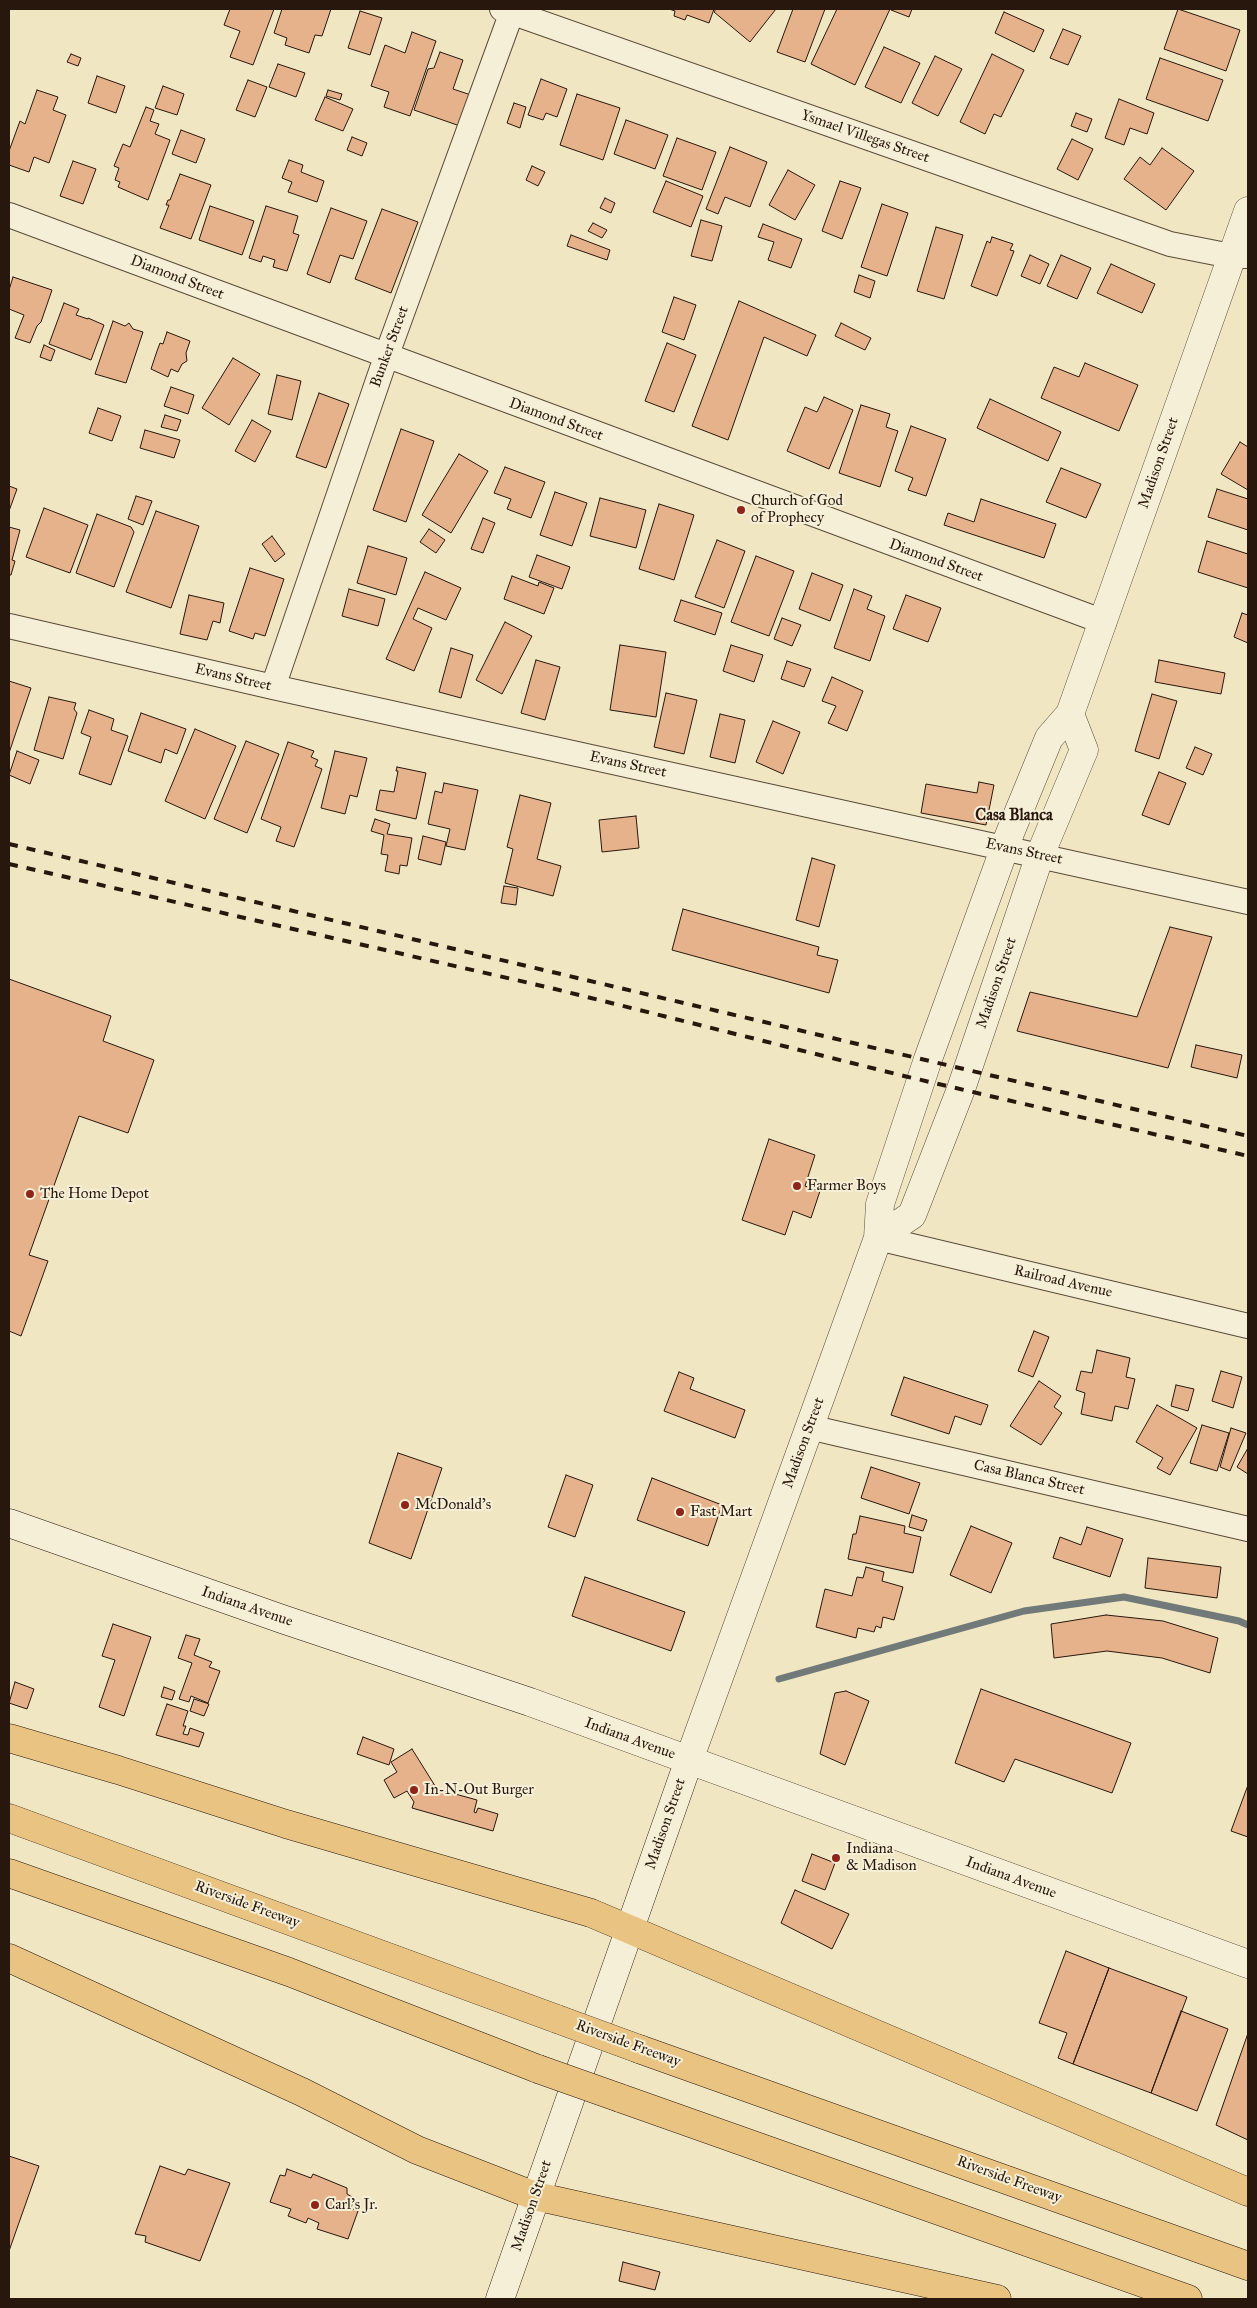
<!DOCTYPE html>
<html>
<head>
<meta charset="utf-8">
<style>
	body { margin:0 }
	#map { position:relative; width:1257px; height:2308px; overflow:hidden; background:#f0e6c2; font-family:"IM FELL Great Primer",serif }
	canvas { display:block }
	.frame { position:absolute; inset:0; border:10px solid #28170c; pointer-events:none }
</style>
</head>
<body>
<div id="map">
<canvas width="1257" height="2308"></canvas>
<div class="frame"></div>
</div>
<script>
const context = document.querySelector('canvas').getContext('2d');
context.lineJoin = 'round';
const poly = rows => new Path2D(rows.map(r => 'M' + r).join(''));
function strokePath(path, color, width, dash) { context.strokeStyle = color; context.lineWidth = width; context.lineCap = dash ? 'butt' : 'round'; context.setLineDash(dash || []); context.stroke(path); }
function fillPath(path, color) { context.fillStyle = color; context.fill(path, 'evenodd'); }
function label(font, color, halo, rows, align = 'center') {
  context.font = font + ' "IM FELL Great Primer",serif'; context.lineWidth = 4; context.setLineDash([]); context.textBaseline = 'middle'; context.strokeStyle = halo; context.fillStyle = color; for (const [text, x, y, turn = 0] of rows) {
    context.save(); context.translate(x, y); context.rotate((+turn || 0) * Math.PI / 180); context.textAlign = isNaN(turn) ? turn : align; if (halo) context.strokeText(text, 0, 0); context.fillText(text, 0, 0); context.restore();
  }
}
strokePath(poly([
	[779,1679,1024,1611,1124,1597,1239,1621,1248,1625]
]), '#717a78', 7);
const building = poly([
	[230,9,274,9,253,65,230,57,240,31,224,25,230,9],
	[282,9,331,9,322,36,315,35,309,53,285,45,287,38,274,33,282,9],
	[669,9,714,9,709,23,687,15,685,20,674,16,675,11,669,9],
	[716,9,776,9,750,42,714,12,716,9],
	[793,9,825,9,805,62,777,52,793,9],
	[837,9,890,9,855,85,811,64,837,9],
	[892,9,912,9,909,17,891,10,892,9],
	[1178,9,1240,30,1226,71,1164,49,1178,9],
	[360,11,382,18,370,55,348,48,360,11],
	[1004,12,1044,30,1034,52,995,33,1004,12],
	[1063,29,1081,36,1068,65,1050,58,1063,29],
	[412,32,436,41,410,116,384,107,389,92,371,86,385,45,405,53,412,32],
	[884,47,920,63,901,103,865,87,884,47],
	[440,52,463,60,453,89,471,95,460,126,414,110,428,69,434,68,440,52],
	[71,54,81,58,78,66,67,62,71,54],
	[992,54,1024,70,1001,117,994,114,985,134,960,122,992,54],
	[935,56,962,69,938,116,912,103,935,56],
	[1160,58,1223,80,1208,121,1146,99,1160,58],
	[278,64,305,73,296,97,269,87,278,64],
	[97,76,125,86,116,113,88,103,97,76],
	[541,79,567,89,557,117,546,113,543,120,528,115,541,79],
	[248,80,267,87,255,117,236,110,248,80],
	[163,86,184,94,177,115,155,108,163,86],
	[37,90,58,97,53,110,66,115,49,163,34,157,29,172,9,165,9,151,20,121,25,124,37,90],
	[328,90,342,94,340,100,326,96,328,90],
	[577,94,620,108,603,160,560,145,577,94],
	[325,97,353,109,343,131,315,120,325,97],
	[1119,99,1154,113,1147,134,1130,128,1124,145,1105,138,1119,99],
	[514,103,526,107,520,128,507,123,514,103],
	[146,107,154,110,150,121,159,124,155,134,170,140,148,200,118,187,120,182,115,180,119,168,114,166,123,144,130,147,146,107],
	[1076,113,1092,119,1087,132,1071,126,1076,113],
	[626,120,668,135,655,169,614,154,626,120],
	[181,130,205,139,196,163,172,154,181,130],
	[352,137,367,143,362,156,347,150,352,137],
	[677,138,716,152,702,190,663,176,677,138],
	[1072,139,1093,149,1078,180,1057,169,1072,139],
	[730,147,767,162,750,207,725,197,718,214,706,209,730,147],
	[1162,148,1194,171,1166,210,1124,179,1140,157,1150,165,1162,148],
	[289,160,303,165,301,172,324,181,317,202,288,192,292,182,282,178,289,160],
	[73,161,96,169,83,204,60,196,73,161],
	[532,166,545,172,538,186,526,180,532,166],
	[788,170,815,185,795,220,769,205,788,170],
	[180,174,211,185,191,239,160,228,169,205,166,205,168,200,170,200,180,174],
	[666,181,703,196,691,227,653,212,666,181],
	[840,181,861,188,842,239,822,231,840,181],
	[605,198,615,203,611,213,600,208,605,198],
	[882,204,908,213,887,276,861,267,882,204],
	[210,206,254,221,242,255,199,240,210,206],
	[266,206,298,216,293,233,299,235,287,271,273,267,275,260,263,256,261,262,249,258,266,206],
	[331,208,367,221,353,259,340,255,330,283,307,274,331,208],
	[382,209,418,222,391,293,355,279,382,209],
	[701,220,722,226,712,261,691,256,701,220],
	[593,223,607,230,602,238,588,231,593,223],
	[763,224,802,239,791,268,768,260,774,242,758,237,763,224],
	[936,227,963,235,944,299,917,291,936,227],
	[571,235,610,250,607,260,567,246,571,235],
	[992,237,1013,244,1010,250,1014,251,997,296,971,286,987,241,990,243,992,237],
	[1030,255,1049,264,1040,284,1021,276,1030,255],
	[1061,255,1091,268,1077,299,1047,286,1061,255],
	[1111,264,1155,284,1142,313,1097,293,1111,264],
	[859,275,875,281,870,298,854,292,859,275],
	[13,277,52,290,41,322,37,326,30,343,15,338,24,315,9,309,9,290,13,277],
	[674,297,696,305,684,340,662,332,674,297],
	[739,301,816,335,807,356,764,337,728,440,692,426,739,301],
	[64,303,79,309,76,315,88,319,88,318,104,325,91,360,49,344,64,303],
	[113,321,125,326,129,323,133,329,143,332,126,383,95,374,113,321],
	[841,323,871,338,865,350,835,336,841,323],
	[167,332,190,341,186,353,187,361,182,364,178,372,171,369,168,377,151,369,157,351,160,343,163,344,167,332],
	[667,343,696,355,674,412,645,401,667,343],
	[44,345,55,350,51,361,40,357,44,345],
	[233,358,260,374,229,425,202,408,233,358],
	[1085,363,1138,385,1119,431,1041,398,1054,367,1079,377,1085,363],
	[277,375,301,381,292,420,268,414,277,375],
	[171,387,194,395,188,414,164,406,171,387],
	[319,393,349,404,326,468,296,457,319,393],
	[824,397,853,410,829,469,787,451,805,407,817,412,824,397],
	[990,399,1061,432,1048,461,977,428,990,399],
	[861,405,890,414,886,427,898,431,880,487,839,473,861,405],
	[98,408,121,416,112,441,89,433,98,408],
	[165,415,181,420,177,431,161,427,165,415],
	[252,420,271,431,255,462,235,451,252,420],
	[911,426,946,439,926,496,908,490,913,478,895,471,911,426],
	[401,429,434,441,406,522,373,510,401,429],
	[145,430,180,440,174,458,140,448,145,430],
	[1240,442,1248,447,1248,490,1221,474,1240,442],
	[459,454,488,471,451,533,422,515,459,454],
	[505,467,545,482,531,518,507,509,511,499,494,493,505,467],
	[1061,468,1101,484,1086,518,1046,502,1061,468],
	[9,486,17,489,9,511,9,486],
	[1217,489,1248,499,1248,530,1208,517,1217,489],
	[555,492,587,503,572,546,540,535,555,492],
	[136,496,152,501,143,525,128,519,136,496],
	[600,498,646,510,636,548,590,536,600,498],
	[981,499,1056,524,1044,558,944,525,948,513,974,522,981,499],
	[659,504,694,515,674,580,639,569,659,504],
	[44,508,88,525,70,573,26,557,44,508],
	[156,511,199,526,171,608,126,592,156,511],
	[97,514,131,527,134,532,114,587,76,573,97,514],
	[483,518,495,523,483,553,471,549,483,518],
	[9,527,20,530,12,560,15,561,11,575,9,575,9,527],
	[429,529,445,540,436,553,420,542,429,529],
	[272,536,285,554,275,562,262,544,272,536],
	[717,540,745,551,724,608,695,597,717,540],
	[1207,541,1248,554,1248,588,1198,572,1207,541],
	[368,546,407,558,396,595,357,583,368,546],
	[537,555,570,567,562,589,529,577,537,555],
	[756,556,794,571,769,636,731,622,756,556],
	[250,568,284,579,265,636,255,633,253,639,229,631,250,568],
	[425,572,461,588,446,620,418,608,413,619,432,628,414,671,386,659,425,572],
	[812,573,843,585,830,621,799,609,812,573],
	[512,576,538,586,539,582,554,588,544,614,504,599,512,576],
	[349,589,385,599,378,626,342,616,349,589],
	[854,589,872,596,867,609,885,616,870,661,834,648,854,589],
	[189,595,224,603,220,623,213,621,207,640,180,634,189,595],
	[906,595,941,608,928,642,893,629,906,595],
	[681,600,722,613,715,635,674,621,681,600],
	[1242,613,1248,615,1248,643,1234,637,1242,613],
	[782,618,801,625,792,646,774,639,782,618],
	[505,622,532,636,502,694,476,680,505,622],
	[620,645,666,652,656,717,610,710,620,645],
	[731,645,763,655,754,682,723,671,731,645],
	[451,648,473,655,461,698,439,692,451,648],
	[536,660,560,667,545,720,521,713,536,660],
	[1159,660,1225,673,1221,694,1155,682,1159,660],
	[787,661,811,669,804,687,781,679,787,661],
	[832,677,863,691,847,731,828,723,836,706,822,701,832,677],
	[9,681,31,688,9,753,9,681],
	[666,693,697,700,684,754,654,747,666,693],
	[1152,694,1177,701,1159,759,1135,751,1152,694],
	[49,697,76,703,74,709,77,713,63,759,34,750,49,697],
	[89,710,114,719,111,730,128,736,111,785,79,774,91,737,81,733,89,710],
	[141,713,186,729,177,754,165,749,161,763,128,751,141,713],
	[720,714,745,720,735,763,710,757,720,714],
	[773,721,800,732,783,774,756,762,773,721],
	[195,729,236,746,205,819,165,801,195,729],
	[246,741,279,754,247,833,214,819,246,741],
	[288,742,314,751,311,757,318,760,315,766,322,769,294,847,276,841,281,827,261,819,288,742],
	[1195,747,1212,754,1203,775,1186,768,1195,747],
	[17,751,39,760,30,784,9,775,17,751],
	[335,751,367,758,357,797,350,795,345,814,321,808,335,751],
	[397,767,426,773,416,819,376,810,380,790,394,792,398,771,396,771,397,767],
	[1159,772,1186,783,1169,825,1142,815,1159,772],
	[979,782,994,785,986,825,921,813,926,784,977,793,979,782],
	[444,783,478,790,465,850,446,846,450,829,428,824,435,791,442,793,444,783],
	[520,795,551,803,537,859,561,866,553,896,505,883,513,849,507,847,520,795],
	[636,816,639,848,602,852,599,820,636,816],
	[375,819,390,824,387,834,412,838,407,866,400,865,399,874,385,871,388,855,381,854,384,835,371,831,375,819],
	[423,836,446,842,441,865,418,859,423,836],
	[812,858,835,865,819,927,796,920,812,858],
	[504,886,518,888,516,905,501,903,504,886],
	[683,909,819,947,817,955,838,960,829,993,672,950,683,909],
	[1170,927,1212,937,1168,1068,1017,1031,1030,992,1137,1017,1170,927],
	[9,979,111,1016,103,1041,154,1060,128,1133,79,1116,29,1255,48,1261,21,1336,9,1331,9,979],
	[1196,1045,1242,1055,1237,1078,1191,1067,1196,1045],
	[769,1139,815,1155,805,1186,820,1191,811,1218,793,1211,785,1235,742,1220,769,1139],
	[1034,1331,1049,1337,1033,1377,1018,1371,1034,1331],
	[1097,1350,1130,1358,1126,1377,1135,1379,1128,1409,1115,1406,1112,1421,1081,1414,1085,1393,1076,1390,1081,1371,1092,1373,1097,1350],
	[1221,1371,1242,1377,1233,1408,1212,1401,1221,1371],
	[679,1372,694,1378,690,1389,745,1410,735,1438,664,1411,679,1372],
	[904,1377,988,1405,981,1425,955,1416,949,1434,891,1415,904,1377],
	[1039,1381,1061,1396,1054,1407,1062,1413,1041,1445,1010,1426,1039,1381],
	[1176,1385,1194,1389,1188,1411,1171,1406,1176,1385],
	[1157,1405,1197,1428,1170,1475,1157,1468,1163,1458,1136,1442,1157,1405],
	[1202,1425,1229,1433,1217,1471,1190,1463,1202,1425],
	[1231,1428,1246,1433,1230,1471,1220,1467,1231,1428],
	[1248,1448,1248,1474,1237,1467,1248,1448],
	[398,1453,442,1468,411,1559,369,1543,398,1453],
	[871,1467,920,1483,909,1514,861,1498,871,1467],
	[566,1475,593,1485,575,1537,548,1527,566,1475],
	[652,1478,722,1505,708,1546,637,1520,652,1478],
	[912,1515,927,1520,923,1531,909,1527,912,1515],
	[860,1516,905,1526,904,1533,921,1537,913,1573,848,1559,853,1534,856,1534,860,1516],
	[971,1526,1012,1543,991,1593,950,1575,971,1526],
	[1087,1527,1123,1539,1110,1577,1053,1558,1060,1537,1081,1545,1087,1527],
	[1148,1558,1221,1567,1217,1598,1145,1588,1148,1558],
	[866,1567,884,1572,882,1581,903,1587,894,1620,883,1617,881,1628,876,1626,874,1632,858,1628,856,1638,816,1627,825,1589,852,1596,857,1577,863,1578,866,1567],
	[585,1577,685,1612,671,1651,572,1616,585,1577],
	[1106,1615,1163,1621,1218,1638,1210,1673,1162,1658,1107,1651,1054,1658,1051,1624,1106,1615],
	[113,1624,151,1637,124,1716,99,1707,115,1660,102,1656,113,1624],
	[186,1635,200,1639,194,1655,212,1662,209,1667,220,1671,208,1703,191,1696,189,1702,179,1699,192,1663,178,1658,186,1635],
	[15,1682,34,1689,27,1709,9,1703,15,1682],
	[164,1687,175,1691,172,1700,161,1697,164,1687],
	[981,1689,1131,1743,1112,1793,1015,1759,1004,1782,955,1763,981,1689],
	[846,1691,869,1701,845,1765,820,1754,835,1693,846,1691],
	[194,1699,209,1704,204,1716,190,1711,194,1699],
	[167,1704,188,1711,183,1726,186,1726,183,1734,188,1735,190,1728,204,1733,199,1747,156,1735,167,1704],
	[363,1737,394,1749,389,1765,357,1754,363,1737],
	[412,1749,437,1789,477,1800,474,1812,476,1813,478,1808,498,1814,493,1831,412,1808,414,1802,407,1791,394,1798,384,1780,397,1772,391,1762,412,1749],
	[1248,1785,1248,1837,1231,1831,1248,1785],
	[812,1854,835,1863,825,1890,802,1881,812,1854],
	[795,1890,849,1914,832,1949,781,1923,795,1890],
	[1066,1951,1109,1968,1073,2064,1058,2058,1067,2033,1039,2023,1066,1951],
	[1109,1968,1187,1997,1151,2093,1073,2064,1109,1968],
	[1181,2011,1228,2029,1197,2111,1151,2093,1181,2011],
	[1247,2036,1248,2037,1248,2140,1216,2125,1247,2036],
	[9,2156,39,2166,9,2251,9,2156],
	[160,2166,185,2175,188,2169,230,2183,200,2261,145,2242,146,2236,135,2234,160,2166],
	[287,2169,311,2178,313,2174,347,2188,347,2194,354,2198,351,2208,358,2211,348,2239,317,2229,319,2223,308,2218,306,2223,288,2216,291,2209,270,2202,280,2175,285,2176,287,2169],
	[623,2262,660,2272,655,2290,619,2281,623,2262]
]);
fillPath(building, '#e6b28b');
strokePath(building, '#28170c', 1);
const minor = poly([
	[502,9,1170,244,1231,256,1248,256],
	[9,215,1104,622],
	[9,626,273,687,1248,902],
	[273,687,386,357,513,9],
	[878,1238,1248,1326],
	[809,1427,1248,1529]
]);
const tertiary = poly([
	[878,1238,912,1215,961,1089,1040,855,1084,750,1070,714],
	[689,1760,878,1238,880,1204,928,1059,1010,833,1049,738,1070,714,1248,211]
]);
const secondary = poly([
	[9,1523,282,1619,530,1702,1248,1964],
	[500,2299,689,1760]
]);
const motorway = poly([
	[9,1738,118,1770,286,1824,591,1913,1248,2192],
	[9,1818,557,2019],
	[9,1873,289,1972,538,2069],
	[9,1958,302,2092,417,2150,535,2196,997,2299],
	[639,2049,1248,2266],
	[620,2098,1188,2299]
]);
strokePath(minor, '#5a4b3a', 26);
strokePath(tertiary, '#5a4b3a', 29);
strokePath(secondary, '#28170c', 29);
strokePath(motorway, '#28170c', 29);
strokePath(minor, '#f5efd7', 24);
strokePath(tertiary, '#f5efd7', 28);
strokePath(secondary, '#f5efd7', 28);
strokePath(motorway, '#e8c381', 28);
strokePath(poly([
	[9,844,1248,1136],
	[9,864,551,988,904,1076,1248,1156]
]), '#28170c', 4, [9, 9]);
const motorwayBridge = poly([
	[557,2019,639,2049],
	[538,2069,620,2098]
]);
strokePath(motorwayBridge, '#28170c', 29, []);
strokePath(motorwayBridge, '#e8c381', 28);
for (const [x, y, r, color] of [
	[741,510,5,"#8f2418"],
	[797,1186,5,"#8f2418"],
	[30,1194,5,"#8f2418"],
	[405,1505,5,"#8f2418"],
	[680,1512,5,"#8f2418"],
	[414,1790,5,"#8f2418"],
	[836,1858,5,"#8f2418"],
	[315,2205,5,"#8f2418"]
]) { const dot = new Path2D(); dot.arc(x, y, r, 0, 2 * Math.PI); context.fillStyle = color; context.fill(dot); strokePath(dot, '#f5efd7', 2); }
label('15px', '#28170c', '#f5efd7', [
	["Ysmael Villegas Street",865,137,19],
	["Diamond Street",177,278,21],
	["Bunker Street",390,347,-70],
	["Diamond Street",556,420,20],
	["Madison Street",1159,463,-71],
	["Diamond Street",936,561,20],
	["Evans Street",233,678,13],
	["Evans Street",628,765,12],
	["Evans Street",1024,852,12],
	["Madison Street",997,983,-71],
	["Railroad Avenue",1063,1282,13],
	["Madison Street",804,1443,-70],
	["Casa Blanca Street",1029,1478,13],
	["Indiana Avenue",247,1607,19],
	["Indiana Avenue",630,1739,20],
	["Madison Street",666,1824,-71],
	["Indiana Avenue",1011,1878,20],
	["Riverside Freeway",247,1905,20],
	["Riverside Freeway",628,2044,20],
	["Riverside Freeway",1009,2180,20],
	["Madison Street",532,2206,-71]
]);
label('15px', '#28170c', '#f5efd7', [
	["Church of God",751,501],
	["of Prophecy",751,518],
	["Farmer Boys",807,1186],
	["The Home Depot",40,1194],
	["McDonald's",415,1505],
	["Fast Mart",690,1512],
	["In-N-Out Burger",424,1790],
	["Indiana",846,1849],
	["& Madison",846,1866],
	["Carl's Jr.",325,2205]
], 'left');
label('bold 16px', '#28170c', '#f5efd7', [
	["Casa Blanca",1014,816]
]);
</script>
</body>
</html>
